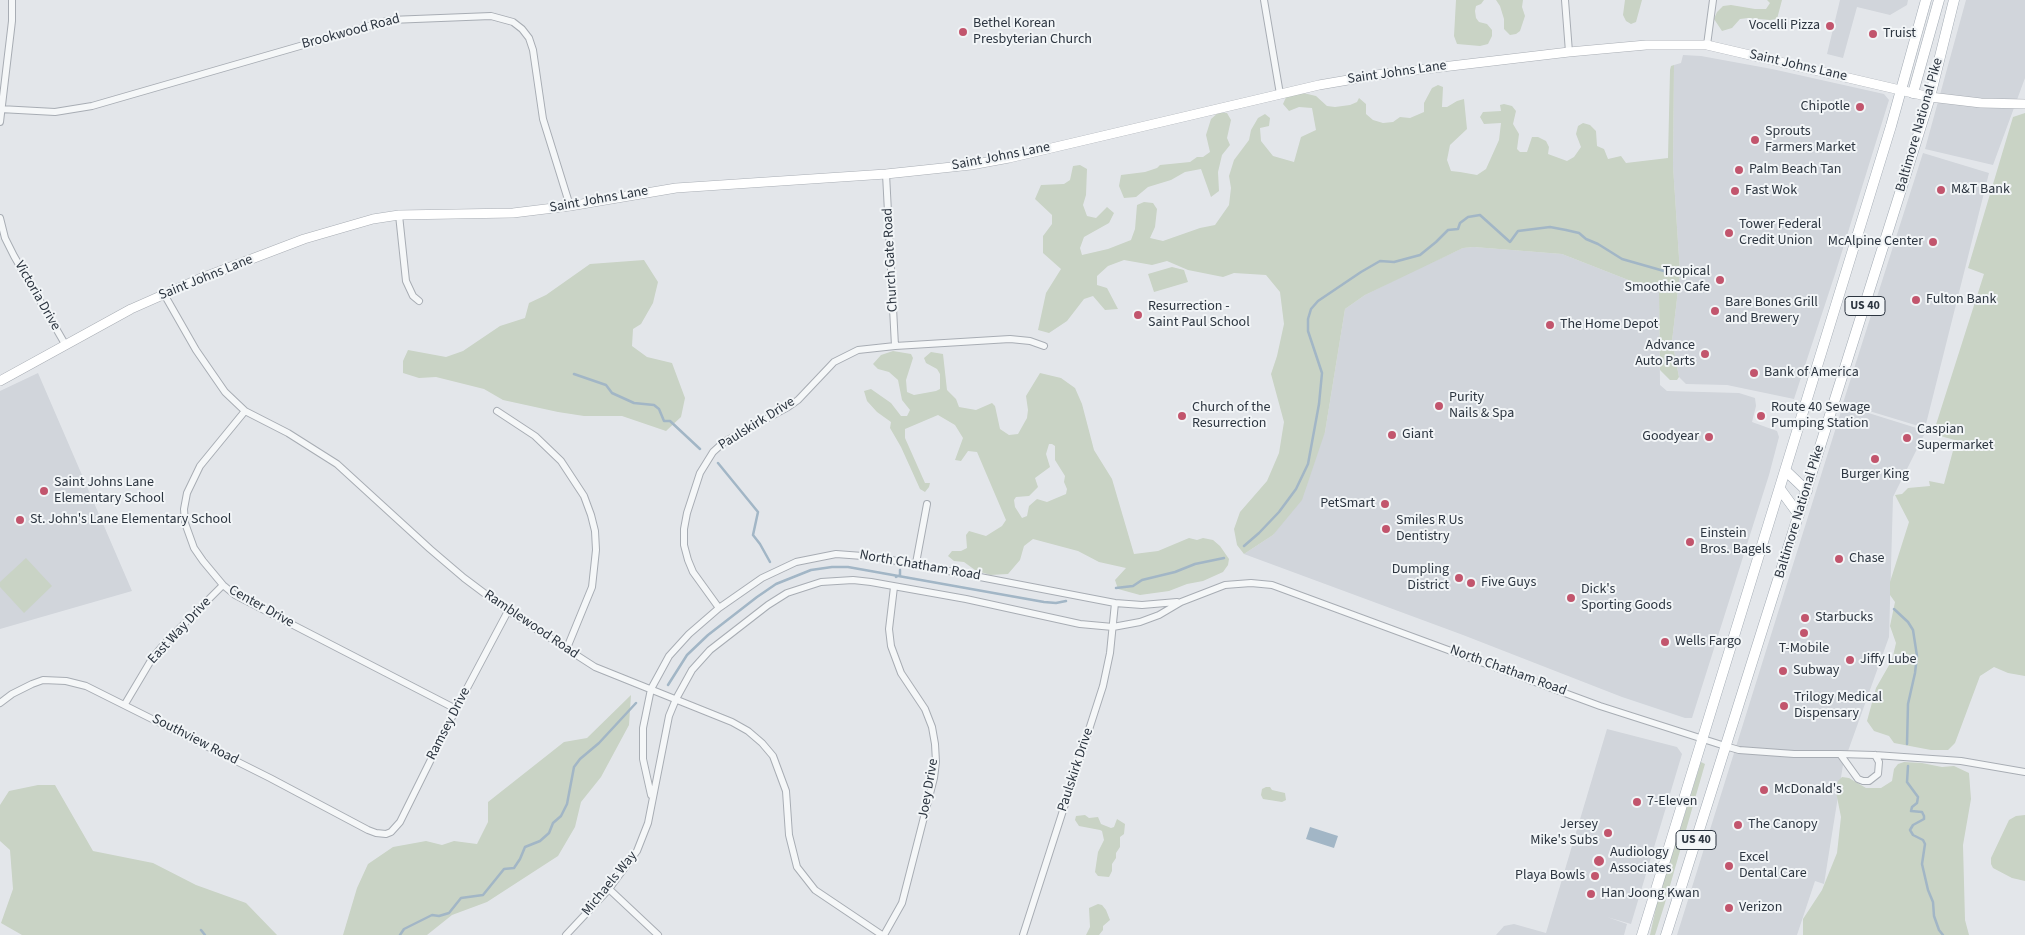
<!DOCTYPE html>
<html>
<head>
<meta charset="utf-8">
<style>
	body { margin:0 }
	canvas { display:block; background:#e3e6ea }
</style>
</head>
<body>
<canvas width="2025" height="935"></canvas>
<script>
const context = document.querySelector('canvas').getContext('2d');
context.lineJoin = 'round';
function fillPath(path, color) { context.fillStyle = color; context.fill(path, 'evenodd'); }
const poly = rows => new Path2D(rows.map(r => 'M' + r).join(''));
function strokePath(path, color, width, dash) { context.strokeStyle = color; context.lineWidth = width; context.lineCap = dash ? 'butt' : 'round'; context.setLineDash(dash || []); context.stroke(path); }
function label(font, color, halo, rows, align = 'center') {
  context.font = font + ' "Source Sans 3",sans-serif'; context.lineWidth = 4; context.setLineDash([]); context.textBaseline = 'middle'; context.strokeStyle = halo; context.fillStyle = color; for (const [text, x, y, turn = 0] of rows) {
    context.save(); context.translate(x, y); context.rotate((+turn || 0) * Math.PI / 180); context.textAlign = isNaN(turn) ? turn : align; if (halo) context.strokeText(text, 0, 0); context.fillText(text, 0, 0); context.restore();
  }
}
fillPath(poly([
	[1840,0,1908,0,1907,5,1890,15,1857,7,1843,58,1827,54],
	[1966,0,2025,0,2025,78,1993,165,1925,149],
	[1683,55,1701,56,1772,69,1884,94,1889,100,1836,271,1794,399,1727,385,1686,384,1679,377,1672,341,1680,273,1673,166,1674,65,1681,63],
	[1923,153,1989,173,1925,428,1843,403],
	[1474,247,1562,254,1659,292,1660,385,1667,391,1739,393,1755,398,1756,406,1752,422,1777,431,1779,437,1769,475,1692,718,1685,718,1622,697,1463,635,1244,554,1273,535,1325,432,1345,309,1365,295,1409,273,1463,248],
	[38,373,132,591,0,629,0,391],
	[1843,405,1926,431,1893,497,1889,637,1843,765,1824,884,1815,881,1797,935,1677,935],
	[1607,729,1677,747,1682,754,1631,924,1607,917,1627,924,1624,935,1496,935,1504,926,1514,924,1546,933]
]), '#d1d5db');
fillPath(poly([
	[1456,0,1484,0,1481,4,1476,6,1475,11,1476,18,1479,22,1487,24,1492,30,1492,36,1488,44,1480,46,1457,44,1454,36],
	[1496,0,1523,0,1522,7,1525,16,1520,31,1516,34,1510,35,1504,29,1504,19,1500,6],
	[1625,0,1642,0,1636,22,1631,24,1626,21,1623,15],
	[1767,0,1782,0,1777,19,1770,20,1748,18,1740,19,1732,28,1722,31,1714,19,1717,12,1723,6,1731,5,1755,9,1766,9,1770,3],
	[1674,65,1673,166,1680,273,1672,341,1679,377,1677,380,1670,380,1660,370,1659,292,1562,254,1474,247,1463,248,1365,295,1345,309,1325,432,1302,500,1273,535,1244,554,1237,545,1234,529,1240,512,1267,481,1279,453,1284,422,1271,374,1277,356,1284,324,1280,292,1266,275,1234,273,1223,277,1188,270,1167,261,1152,265,1124,260,1108,266,1097,276,1097,285,1107,288,1118,309,1105,310,1093,296,1084,299,1067,321,1049,333,1038,330,1046,293,1061,269,1043,253,1043,236,1052,224,1052,215,1035,199,1041,185,1064,184,1070,180,1073,166,1080,165,1087,169,1086,195,1083,205,1087,216,1096,218,1107,207,1114,213,1109,223,1084,237,1080,248,1082,255,1108,249,1131,240,1135,229,1137,205,1144,202,1153,203,1157,209,1155,227,1150,238,1163,241,1200,228,1215,225,1229,205,1231,188,1229,176,1234,160,1249,140,1251,130,1258,118,1265,114,1270,118,1269,126,1260,128,1261,141,1273,156,1294,162,1301,137,1316,130,1312,108,1299,107,1289,111,1283,104,1287,95,1299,92,1316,96,1327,106,1335,107,1350,105,1357,102,1359,98,1366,104,1366,114,1373,120,1383,123,1393,122,1400,117,1410,118,1424,112,1424,103,1432,88,1438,85,1443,87,1442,107,1447,107,1457,101,1464,99,1467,129,1450,145,1447,160,1451,171,1460,172,1477,175,1486,169,1499,140,1501,123,1484,124,1480,117,1483,112,1501,111,1500,105,1504,104,1512,106,1516,111,1513,124,1519,134,1517,149,1520,152,1527,152,1532,137,1538,137,1546,141,1549,147,1548,154,1567,161,1574,157,1581,147,1576,134,1578,126,1583,123,1590,125,1596,131,1597,146,1604,149,1608,159,1621,156,1626,163,1668,158,1670,70,1671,66],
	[1219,112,1227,113,1231,120,1227,138,1230,145,1222,155,1218,172,1219,191,1211,197,1201,169,1185,172,1171,180,1148,187,1136,197,1124,198,1119,186,1121,175,1145,172,1157,168,1160,165,1190,162,1197,157,1203,157,1210,152,1206,135,1211,119],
	[2025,113,2025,676,2008,673,1994,667,1980,676,1955,743,1948,750,1931,750,1894,743,1889,736,1874,731,1867,721,1876,688,1892,660,1896,643,1890,626,1895,602,1890,595,1890,582,1909,522,1895,495,1902,494,1908,488,1930,486,1929,481,1944,484,1954,447,1966,446,1962,442,1933,434,1984,274,1968,268,2013,117],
	[644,260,658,282,653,303,641,324,633,329,632,346,647,357,672,363,685,398,681,417,666,431,622,416,584,416,558,412,503,400,484,389,436,377,419,378,403,373,403,361,408,350,446,357,463,351,500,326,525,318,529,303,546,295,590,264],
	[1172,267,1184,270,1188,282,1154,292,1148,274],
	[893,351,911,354,913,358,906,380,907,392,914,395,936,391,940,389,940,374,937,369,926,363,924,358,931,352,943,354,947,390,956,399,959,407,976,410,992,403,995,406,1000,429,1009,435,1018,434,1027,418,1028,410,1026,396,1040,373,1061,378,1075,388,1082,404,1094,450,1112,479,1134,554,1158,551,1189,538,1197,540,1203,538,1213,540,1220,546,1229,559,1228,565,1223,572,1203,581,1187,584,1169,591,1140,595,1118,589,1115,580,1126,568,1099,562,1078,551,1033,539,1024,546,1020,560,1008,574,990,575,975,570,964,562,954,561,948,556,952,551,961,551,967,548,966,535,969,531,986,536,1002,526,1006,520,977,452,968,451,961,461,955,460,963,438,955,425,938,415,905,429,905,438,925,483,930,483,929,487,925,492,920,489,901,447,890,428,891,422,877,412,867,401,864,391,871,389,891,403,901,416,907,416,910,410,902,400,898,380,889,372,878,369,873,364,881,355],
	[1049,444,1052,444,1055,446,1055,460,1065,476,1064,482,1067,489,1066,494,1047,502,1037,499,1029,506,1027,516,1022,518,1015,507,1014,500,1016,497,1029,496,1038,487,1035,478,1050,467,1046,454],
	[26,558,52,586,24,613,0,587,0,582],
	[631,695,629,725,601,777,581,802,575,827,558,856,487,902,452,915,427,935,343,935,357,888,368,864,393,847,426,841,442,845,454,841,477,844,488,822,488,802,564,742,587,738],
	[1701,762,1705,764,1665,903,1655,935,1650,935,1657,903],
	[1904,762,1922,763,1942,767,1954,766,1969,773,1971,799,1963,845,1965,920,1969,935,1803,935,1803,919,1822,890,1837,853,1841,817,1836,792,1838,781,1842,777,1849,778,1866,788,1881,788,1892,781,1894,769,1898,764],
	[38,785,55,785,93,851,153,863,196,885,246,903,277,935,22,935,1,923,13,889,10,850,0,841,0,805,9,791],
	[1266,787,1270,787,1272,790,1285,793,1286,800,1282,802,1263,799,1261,795,1262,789],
	[1085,815,1089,818,1098,817,1101,824,1111,828,1114,827,1117,819,1125,824,1124,834,1120,837,1120,847,1116,853,1116,858,1112,864,1112,871,1109,877,1098,876,1095,872,1098,852,1104,840,1102,831,1100,830,1079,826,1075,820,1076,816],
	[2025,815,2025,881,2012,878,1993,868,1991,864,1991,858,2009,820,2016,816],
	[1098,904,1102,905,1106,910,1110,920,1103,926,1103,930,1099,935,1086,935,1090,927,1089,908]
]), '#c9d3c5');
fillPath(poly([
	[1310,827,1338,836,1334,848,1306,839]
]), '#a2b6c6');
strokePath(poly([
	[574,374,606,385,612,393,634,403,654,405,659,409,664,421,670,421,700,449],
	[718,463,758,512,753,535,760,544,770,562],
	[1244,546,1259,533,1279,512,1296,489,1308,464,1319,404,1322,373,1308,331,1308,319,1311,309,1318,301,1361,272,1380,261,1394,262,1420,255,1436,242,1448,230,1458,229,1460,223,1468,217,1480,215,1510,242,1518,231,1550,227,1566,230,1579,233,1586,239,1598,244,1622,259,1671,273],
	[896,577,900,575,900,570],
	[1116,588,1133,586,1142,580,1175,572,1195,564,1224,558],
	[1894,609,1908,622,1913,630,1917,656,1915,673,1908,704,1907,744],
	[668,685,687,655,708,635,757,597,776,584,811,570,832,567,848,567,1044,602,1056,603,1066,601],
	[1908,766,1907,782,1918,797,1917,803,1912,807,1911,811,1922,812,1924,816,1924,819,1913,825,1910,830,1913,835,1923,840,1925,844,1922,864,1928,890,1933,902,1934,916,1939,930,1943,935],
	[201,930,205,935],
	[400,935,404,929,432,915,439,916,449,913,461,898,483,895,504,869,514,868,520,859,525,847,540,841,549,833,553,823,561,816,567,804,574,767,580,759,599,743,636,703]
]), '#a2b6c6', 2.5);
const street = poly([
	[1264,0,1280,94],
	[1565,0,1569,52],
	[1707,45,1713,0],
	[0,109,55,112,92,106,390,20,491,16,513,22,522,29,529,38,533,50,543,119,570,206],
	[0,122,12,21,12,0],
	[886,174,895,346],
	[399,215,406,281,413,296,419,301],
	[0,218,5,238,14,256,65,344],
	[164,294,196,350,225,392,245,411,288,433,337,464,430,549,464,578,508,611,595,667,732,722,748,731,762,743,773,756,786,791,789,835,797,867,815,890,882,935],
	[245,411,200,466,187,493,184,509,185,523,194,548,203,561,223,585,235,595,456,709],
	[497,411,535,436,561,461,584,496,591,515,595,531,596,550,592,587,567,648],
	[916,563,927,504],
	[719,608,693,572,688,560,684,545,684,529,687,513,700,473,713,452,724,442,788,407,798,400,834,362,858,350,895,346,1010,339,1030,341,1044,346],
	[0,703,12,694,32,684,43,680,66,681,86,686,270,778,368,830,376,833,386,834,391,832,400,822,456,709,508,611],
	[125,704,153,657,165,643,223,585],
	[1875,755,1879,762,1878,774,1869,781,1863,781,1858,779,1840,754,1875,755,1961,761,2025,772],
	[651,795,643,759,643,728,651,689,669,656,689,634,719,608,762,578,796,562,836,554,876,557,1115,603,1142,605,1177,602],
	[609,889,658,935],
	[566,935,609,889,637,851,648,823,669,716,676,699,692,670,710,650,768,605,787,593,821,582,853,580,871,582,966,599,1080,624,1113,627,1140,622,1159,615,1181,602,1225,585,1251,583,1272,585,1600,706,1725,746,1739,750,1794,754,1840,754],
	[884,935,902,903,934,778,936,762,935,744,932,727,925,709,901,673,891,646,889,629,894,587],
	[1023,935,1103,686,1110,653,1115,603]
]);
const secondary = poly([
	[0,381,131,309,199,279,304,239,373,219,399,215,513,213,570,206,676,188,886,174,971,165,1009,158,1319,85,1383,74,1569,52,1646,45,1707,45,1930,97,1981,103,2025,104]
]);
const primary = poly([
	[1913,93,1939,0],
	[1786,471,1807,491],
	[1780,489,1799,515],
	[1642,935,1891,126,1926,0],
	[1666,935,1911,158,1930,97,1954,0]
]);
strokePath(street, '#a8adb4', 8);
strokePath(secondary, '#a8adb4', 10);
strokePath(primary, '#a3abb4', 11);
strokePath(street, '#f5f7f8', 6);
strokePath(secondary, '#fff', 9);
strokePath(primary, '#fff', 10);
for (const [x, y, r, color] of [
	[1830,26,5,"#c2556d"],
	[963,32,5,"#c2556d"],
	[1873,34,5,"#c2556d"],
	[1860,107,5,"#c2556d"],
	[1755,140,5,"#c2556d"],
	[1739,170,5,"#c2556d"],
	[1941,190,5,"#c2556d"],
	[1735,191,5,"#c2556d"],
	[1729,233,5,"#c2556d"],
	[1933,242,5,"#c2556d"],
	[1720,280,5,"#c2556d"],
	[1916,300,5,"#c2556d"],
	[1715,311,5,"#c2556d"],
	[1138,315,5,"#c2556d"],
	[1550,325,5,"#c2556d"],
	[1705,354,5,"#c2556d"],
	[1754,373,5,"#c2556d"],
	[1439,406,5,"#c2556d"],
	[1182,416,5,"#c2556d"],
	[1761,416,5,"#c2556d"],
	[1392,435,5,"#c2556d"],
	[1709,437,5,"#c2556d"],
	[1907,438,5,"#c2556d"],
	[1875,459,5,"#c2556d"],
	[44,491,5,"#c2556d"],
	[1385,504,5,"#c2556d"],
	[20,520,5,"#c2556d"],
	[1386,529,5,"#c2556d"],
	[1690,542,5,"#c2556d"],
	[1839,559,5,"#c2556d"],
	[1459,578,5,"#c2556d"],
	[1471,583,5,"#c2556d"],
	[1571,598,5,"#c2556d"],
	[1805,618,5,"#c2556d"],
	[1804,633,5,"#c2556d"],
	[1665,642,5,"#c2556d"],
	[1850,660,5,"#c2556d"],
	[1783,671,5,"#c2556d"],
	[1784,706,5,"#c2556d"],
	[1764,790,5,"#c2556d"],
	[1637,802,5,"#c2556d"],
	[1738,825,5,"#c2556d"],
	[1608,833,5,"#c2556d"],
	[1599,861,6,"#c2556d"],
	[1729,866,5,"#c2556d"],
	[1595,876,5,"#c2556d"],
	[1591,894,5,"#c2556d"],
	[1729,908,5,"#c2556d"]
]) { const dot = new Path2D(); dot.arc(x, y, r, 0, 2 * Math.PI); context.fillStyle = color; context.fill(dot); strokePath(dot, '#f2f5f7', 2); }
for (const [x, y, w] of [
	[1865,306,40],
	[1696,840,40]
]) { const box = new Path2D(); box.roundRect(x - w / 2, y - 9.5, w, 19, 4); context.fillStyle = '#f2f5f7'; context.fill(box); strokePath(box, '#2c3540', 1); }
label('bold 12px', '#2c3540', null, [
	["US 40",1865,306],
	["US 40",1696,840]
]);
label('14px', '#2c3540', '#f2f5f7', [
	["Bethel Korean",973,24],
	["Presbyterian Church",973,40],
	["Vocelli Pizza",1820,26,"right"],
	["Truist",1883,34],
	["Chipotle",1850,107,"right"],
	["Sprouts",1765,132],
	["Farmers Market",1765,148],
	["Palm Beach Tan",1749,170],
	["M&T Bank",1951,190],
	["Fast Wok",1745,191],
	["Tower Federal",1739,225],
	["Credit Union",1739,241],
	["McAlpine Center",1923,242,"right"],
	["Tropical",1710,272,"right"],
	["Smoothie Cafe",1710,288,"right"],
	["Fulton Bank",1926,300],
	["Bare Bones Grill",1725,303],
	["and Brewery",1725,319],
	["Resurrection -",1148,307],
	["Saint Paul School",1148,323],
	["The Home Depot",1560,325],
	["Advance",1695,346,"right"],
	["Auto Parts",1695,362,"right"],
	["Bank of America",1764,373],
	["Purity",1449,398],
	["Nails & Spa",1449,414],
	["Church of the",1192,408],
	["Resurrection",1192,424],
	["Route 40 Sewage",1771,408],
	["Pumping Station",1771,424],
	["Caspian",1917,430],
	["Supermarket",1917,446],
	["Giant",1402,435],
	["Goodyear",1699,437,"right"],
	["Burger King",1875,475,"center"],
	["Saint Johns Lane",54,483],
	["Elementary School",54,499],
	["PetSmart",1375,504,"right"],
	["St. John's Lane Elementary School",30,520],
	["Smiles R Us",1396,521],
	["Dentistry",1396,537],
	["Einstein",1700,534],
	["Bros. Bagels",1700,550],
	["Chase",1849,559],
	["Dumpling",1449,570,"right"],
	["District",1449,586,"right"],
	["Five Guys",1481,583],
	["Dick's",1581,590],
	["Sporting Goods",1581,606],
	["Starbucks",1815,618],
	["Wells Fargo",1675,642],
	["T-Mobile",1804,649,"center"],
	["Jiffy Lube",1860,660],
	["Subway",1793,671],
	["Trilogy Medical",1794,698],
	["Dispensary",1794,714],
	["McDonald's",1774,790],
	["7-Eleven",1647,802],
	["Jersey",1598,825,"right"],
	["Mike's Subs",1598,841,"right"],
	["The Canopy",1748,825],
	["Audiology",1610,853],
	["Associates",1610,869],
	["Excel",1739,858],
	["Dental Care",1739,874],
	["Playa Bowls",1585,876,"right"],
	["Han Joong Kwan",1601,894],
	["Verizon",1739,908]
], 'left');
label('14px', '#2c3540', '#f2f5f7', [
	["Brookwood Road",351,32,-15],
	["Saint Johns Lane",1798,66,13],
	["Saint Johns Lane",1397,73,-8],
	["Baltimore National Pike",1920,125,-74],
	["Saint Johns Lane",1001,157,-11],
	["Saint Johns Lane",599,200,-10],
	["Church Gate Road",891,260,-93],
	["Saint Johns Lane",206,278,-22],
	["Victoria Drive",37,296,60],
	["Paulskirk Drive",757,424,-32],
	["Baltimore National Pike",1800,512,-73],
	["North Chatham Road",920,566,10],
	["Center Drive",261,607,29],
	["Ramblewood Road",531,625,34],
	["East Way Drive",180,631,-47],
	["North Chatham Road",1508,671,20],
	["Ramsey Drive",449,724,-63],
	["Southview Road",195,740,27],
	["Paulskirk Drive",1076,770,-72],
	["Joey Drive",929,789,-80],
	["Michaels Way",610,884,-51]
]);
</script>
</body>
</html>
